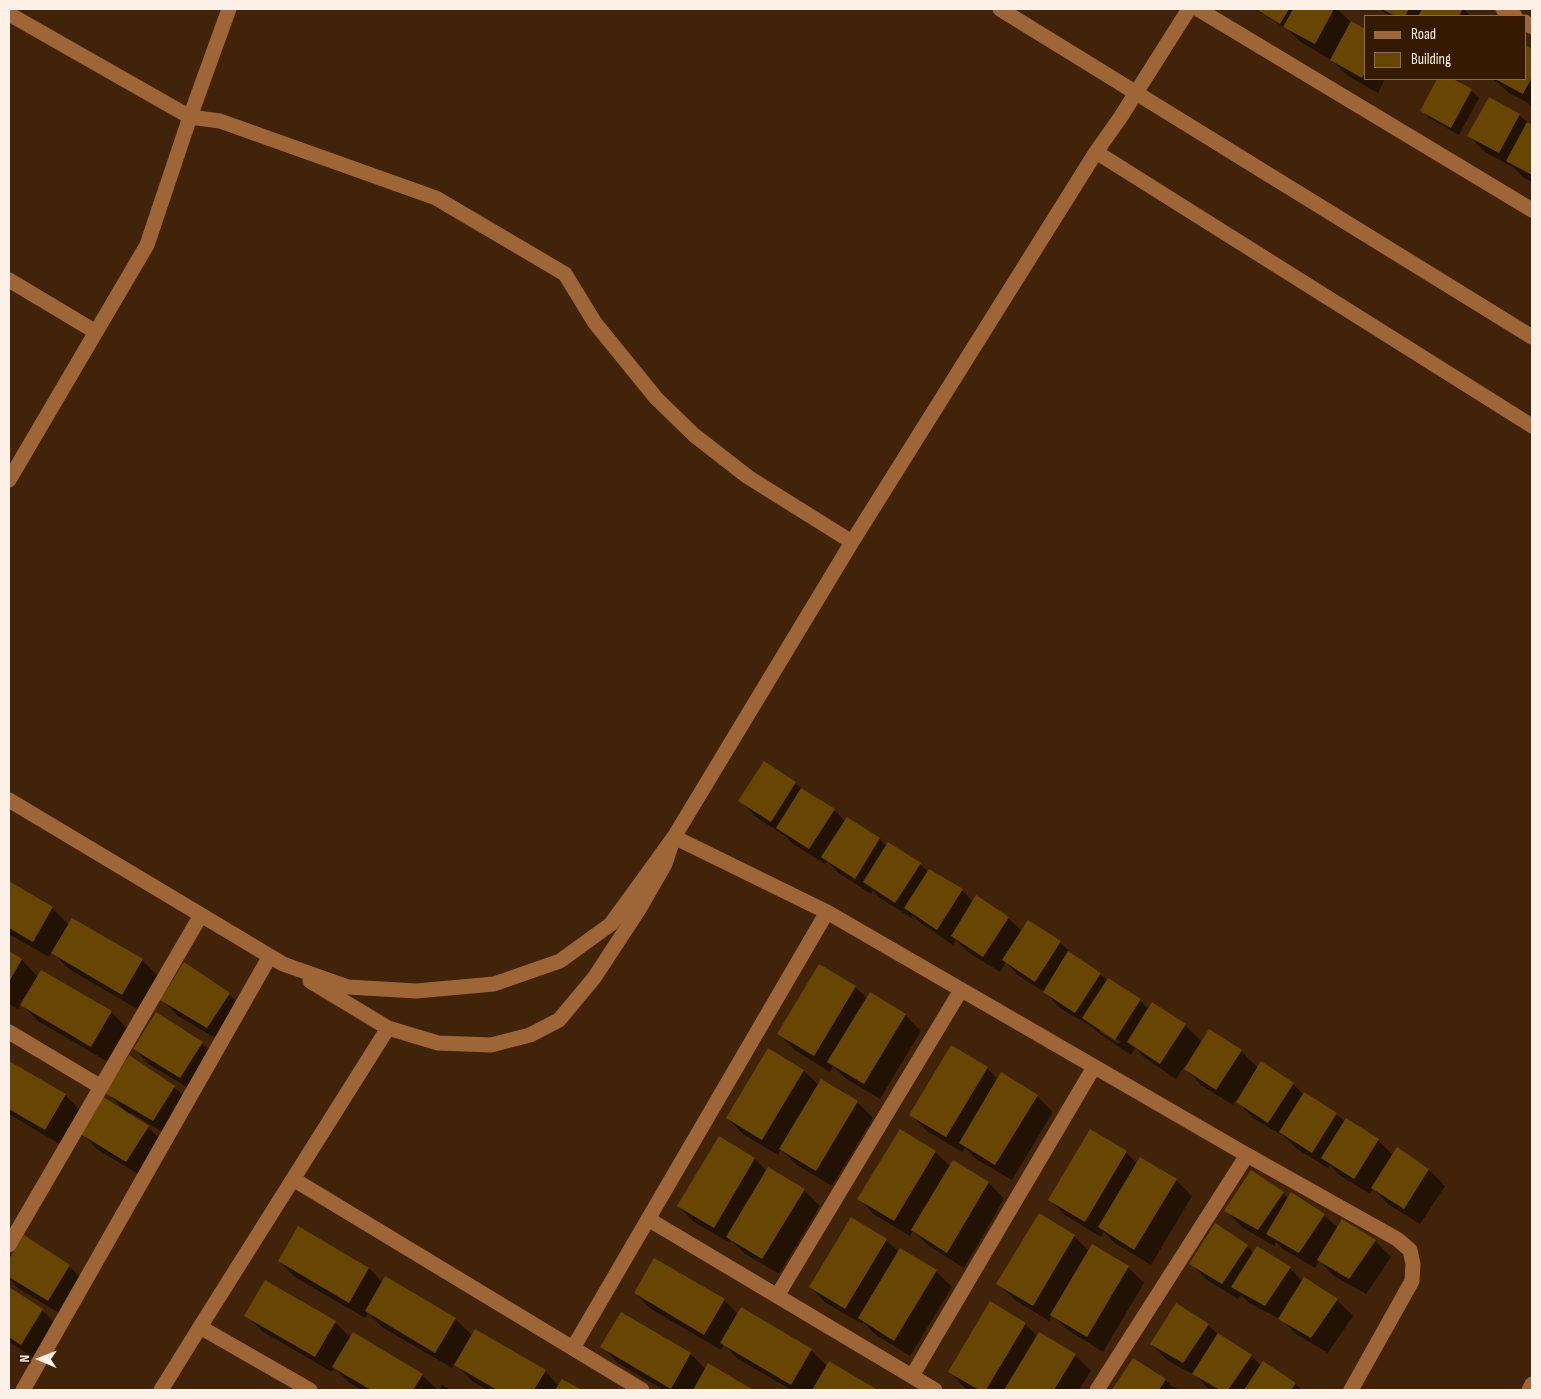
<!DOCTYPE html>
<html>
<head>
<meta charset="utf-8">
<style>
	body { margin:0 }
	#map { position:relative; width:1541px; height:1399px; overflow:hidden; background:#402309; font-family:"Sofia Sans Condensed",sans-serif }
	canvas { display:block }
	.frame { position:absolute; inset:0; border:10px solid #fef1e7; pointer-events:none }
	.legend { position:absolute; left:1364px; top:15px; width:162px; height:65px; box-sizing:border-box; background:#351901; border:1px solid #856f5d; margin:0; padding:6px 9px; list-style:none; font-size:15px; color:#fef1e7 }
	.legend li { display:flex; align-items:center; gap:10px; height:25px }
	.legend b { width:25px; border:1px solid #856f5d }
	.north { position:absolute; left:15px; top:1334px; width:50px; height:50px; -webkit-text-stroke:4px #351901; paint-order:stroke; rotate:271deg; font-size:14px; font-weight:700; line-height:20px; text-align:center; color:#fef1e7 }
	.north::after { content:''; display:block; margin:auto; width:18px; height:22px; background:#fef1e7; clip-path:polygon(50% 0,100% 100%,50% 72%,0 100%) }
</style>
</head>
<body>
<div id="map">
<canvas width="1541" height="1399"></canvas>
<div class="frame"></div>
<ul class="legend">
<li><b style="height:6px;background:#9e6536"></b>Road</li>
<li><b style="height:14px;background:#674603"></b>Building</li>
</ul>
<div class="north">N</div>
</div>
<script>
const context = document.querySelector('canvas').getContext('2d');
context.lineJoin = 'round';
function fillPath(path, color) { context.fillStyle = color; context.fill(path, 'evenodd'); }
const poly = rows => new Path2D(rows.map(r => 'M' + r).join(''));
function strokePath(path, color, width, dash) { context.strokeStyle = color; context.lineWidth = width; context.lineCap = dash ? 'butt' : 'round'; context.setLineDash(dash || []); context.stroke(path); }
fillPath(poly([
	[1255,9,1337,9,1352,23,1365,30,1365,79,1385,79,1378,93,1348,76,1331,60,1301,42,1288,30],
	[1379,9,1464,9,1471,16,1391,16],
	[1525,46,1532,50,1532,107,1528,103,1509,93,1493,79,1525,79],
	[1439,79,1450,79,1471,90,1479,98,1459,135,1429,118,1421,111],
	[1489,99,1519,115,1532,126,1532,182,1523,177,1514,168,1485,152,1469,136],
	[764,763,834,810,846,822,847,819,880,839,887,847,889,844,920,864,928,872,962,890,973,902,1008,918,1022,931,1060,942,1075,957,1100,974,1108,981,1140,1000,1149,1010,1185,1025,1202,1042,1210,1030,1241,1051,1258,1068,1293,1084,1304,1095,1305,1093,1336,1114,1345,1122,1346,1119,1378,1140,1393,1155,1397,1149,1429,1170,1445,1186,1420,1224,1388,1204,1373,1189,1370,1194,1338,1174,1330,1165,1328,1168,1296,1148,1285,1137,1253,1118,1236,1100,1233,1105,1201,1085,1184,1067,1176,1079,1145,1058,1135,1048,1131,1055,1100,1034,1092,1027,1060,1008,1046,993,1019,976,1006,962,1000,972,968,952,956,940,953,945,922,924,913,916,912,918,880,898,873,891,871,894,839,873,827,861,825,864,793,844,785,836,756,817,740,801],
	[1100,1029,1121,1042,1119,1044,1100,1032],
	[9,882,52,908,69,925,142,960,158,976,139,1010,69,969,52,952,49,957,9,934],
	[9,952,22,960,38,977,111,1012,127,1028,108,1062,38,1021,21,1004,18,1009,9,1004],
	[855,987,867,998,905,1015,921,1031,880,1099,845,1078,833,1066,830,1072,795,1050,779,1034],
	[229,994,245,1010,224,1043,178,1016,162,1000],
	[202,1043,218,1059,197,1093,150,1065,134,1049],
	[768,1049,804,1071,819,1085,857,1102,873,1118,832,1186,797,1165,781,1150,778,1155,743,1134,727,1118],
	[9,1062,65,1095,81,1111,61,1145,9,1114],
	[987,1068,998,1080,1037,1096,1053,1112,1012,1180,976,1159,965,1148,962,1152,927,1131,911,1115],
	[174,1087,190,1103,169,1136,131,1113,129,1115,148,1127,164,1143,143,1177,97,1149,81,1133,125,1111,107,1092],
	[719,1137,755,1159,767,1171,804,1190,820,1206,779,1274,744,1253,731,1240,730,1243,694,1222,678,1206],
	[935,1152,951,1167,954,1162,989,1183,1004,1199,964,1268,929,1246,913,1231,910,1236,875,1215,859,1199],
	[1126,1152,1137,1164,1176,1180,1192,1196,1151,1265,1115,1243,1104,1232,1101,1237,1065,1215,1049,1199],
	[1283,1193,1289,1199,1324,1215,1338,1228,1375,1241,1391,1257,1366,1294,1334,1276,1319,1261,1315,1268,1283,1249,1276,1242,1274,1246,1242,1227,1226,1211],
	[1039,1215,1074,1236,1089,1251,1092,1246,1128,1267,1144,1283,1103,1352,1068,1330,1052,1315,1049,1321,1014,1299,998,1283],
	[1215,1225,1247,1246,1254,1253,1290,1268,1303,1282,1337,1300,1353,1316,1328,1353,1296,1334,1282,1320,1249,1303,1241,1295,1238,1299,1207,1280,1191,1264],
	[24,1237,69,1266,85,1282,64,1316,18,1288,9,1278,9,1261],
	[886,1240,899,1252,936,1271,952,1287,910,1356,875,1334,863,1322,862,1324,826,1303,810,1287],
	[279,1261,369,1268,383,1283,455,1319,473,1336,545,1371,559,1386,563,1381,579,1390,488,1390,472,1381,454,1363,452,1368,382,1327,368,1313,365,1318,295,1277],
	[9,1288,42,1310,58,1326,37,1360,9,1342],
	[635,1293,724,1300,738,1314,811,1350,827,1366,829,1363,876,1390,792,1390,738,1359,724,1345,721,1350,651,1309],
	[990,1303,1025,1324,1038,1337,1075,1355,1091,1371,1079,1390,970,1390,965,1388,949,1372],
	[1176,1305,1208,1325,1219,1335,1251,1355,1261,1366,1263,1363,1296,1384,1302,1390,1210,1390,1196,1376,1167,1360,1151,1344],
	[621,1313,691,1354,706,1370,709,1365,751,1390,664,1390,618,1363,602,1347],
	[246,1315,335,1322,351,1338,422,1375,438,1390,362,1390,350,1383,334,1368,332,1372,262,1331],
	[1133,1359,1166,1380,1171,1386,1180,1390,1114,1390],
	[442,1385,451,1390,439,1390]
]), '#0007');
fillPath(poly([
	[1256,9,1289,9,1280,24],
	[1293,9,1334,9,1315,44,1283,27],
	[1382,9,1409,9,1405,16,1395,16],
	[1422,9,1463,9,1459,16,1418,16],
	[1351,21,1365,29,1365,72,1362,78,1330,60],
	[1525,45,1532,49,1532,77,1523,94,1495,79,1525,79],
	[1437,79,1453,79,1472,89,1451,128,1420,111],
	[1489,97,1520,114,1499,153,1467,136],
	[1527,122,1532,125,1532,175,1506,161],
	[764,761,796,782,771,822,738,801],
	[801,788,835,809,809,849,776,828],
	[847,817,880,838,855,879,821,857],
	[888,842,921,863,895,903,863,882],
	[929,869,963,889,937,930,904,908],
	[9,881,53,907,33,942,9,928],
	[976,895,1009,917,983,957,951,936],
	[72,918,143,959,122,995,51,953],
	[1028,920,1061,941,1035,982,1002,960],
	[9,951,22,959,9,982],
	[1068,951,1101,973,1075,1013,1043,992],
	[184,962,230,993,207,1028,160,1000],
	[819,964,856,986,814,1056,777,1034],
	[41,970,112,1011,91,1047,20,1005],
	[1108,978,1141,999,1115,1040,1082,1018],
	[870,992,906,1014,864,1084,827,1062],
	[1152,1002,1186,1024,1160,1064,1127,1042],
	[156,1012,203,1042,180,1078,133,1049],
	[1209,1029,1242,1050,1216,1090,1184,1069],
	[951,1045,988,1067,946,1137,909,1115],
	[768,1048,804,1070,762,1140,726,1118],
	[129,1055,175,1086,153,1121,105,1093],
	[9,1061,66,1094,45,1130,9,1109],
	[1261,1061,1294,1083,1268,1123,1236,1102],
	[1001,1072,1038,1095,995,1165,959,1143],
	[821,1079,858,1101,816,1171,779,1149],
	[1304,1092,1337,1113,1312,1153,1279,1132],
	[102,1096,149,1126,126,1162,79,1133],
	[1346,1118,1379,1139,1354,1179,1321,1158],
	[900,1129,936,1151,894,1221,857,1199],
	[1090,1129,1127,1151,1085,1222,1048,1200],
	[719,1136,755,1158,714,1228,677,1206],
	[1397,1147,1429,1169,1404,1209,1371,1188],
	[1140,1157,1177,1179,1134,1250,1098,1227],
	[953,1160,989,1182,947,1253,911,1230],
	[768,1167,805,1189,762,1259,726,1237],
	[1251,1170,1284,1192,1258,1230,1224,1211],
	[1291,1192,1325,1214,1299,1253,1266,1234],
	[1039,1213,1075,1235,1033,1306,996,1284],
	[851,1217,887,1239,845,1309,809,1287],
	[1342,1219,1376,1240,1349,1279,1317,1260],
	[1215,1223,1248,1245,1222,1284,1189,1264],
	[298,1226,369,1268,349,1303,278,1261],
	[24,1235,70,1265,48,1301,9,1277,9,1259],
	[1092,1244,1129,1266,1087,1337,1050,1315],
	[1257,1246,1291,1267,1265,1306,1231,1287],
	[900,1248,937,1270,894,1341,858,1318],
	[654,1258,725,1299,704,1335,634,1293],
	[385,1276,456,1318,435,1353,365,1311],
	[1304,1277,1338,1299,1311,1338,1278,1319],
	[265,1280,336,1321,315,1357,244,1316],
	[9,1287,43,1309,21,1345,9,1337],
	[990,1301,1026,1323,986,1390,979,1390,948,1372],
	[1176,1303,1209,1324,1183,1363,1150,1344],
	[741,1307,812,1349,791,1385,720,1343],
	[621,1312,691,1353,671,1389,600,1347],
	[475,1329,546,1370,534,1390,497,1390,454,1365],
	[353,1332,423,1374,413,1390,371,1390,332,1367],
	[1039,1332,1076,1354,1054,1390,1004,1390],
	[1218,1333,1252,1355,1228,1390,1220,1390,1192,1374],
	[1133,1358,1166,1379,1159,1390,1112,1390],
	[829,1361,864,1382,878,1390,812,1390],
	[1263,1361,1296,1383,1291,1390,1244,1390],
	[708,1363,743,1384,754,1390,693,1390],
	[562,1379,582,1390,555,1390]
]), '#674603');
strokePath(poly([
	[1000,9,1532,337],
	[1198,9,1532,210],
	[1503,9,1515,16],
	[9,14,190,117,220,121,436,198,565,274,595,323,656,398,694,435,748,477,852,542],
	[1525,22,1532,27],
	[1096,152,1532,426],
	[9,280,96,332],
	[9,480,147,245,190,117,229,9],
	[9,800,283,964,348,987,416,991,494,984,560,961,611,924,674,837,852,542,1096,152,1120,118,1189,9],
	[310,981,388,1028,438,1043,491,1045,530,1035,559,1020,594,978,638,911,665,864,674,837,827,912,1247,1155,1397,1239,1410,1250,1413,1264,1412,1281,1351,1390],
	[9,1032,101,1087],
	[293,1179,642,1390],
	[648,1219,935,1390],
	[9,1245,201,915],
	[777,1296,961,990],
	[573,1348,827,912],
	[912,1376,1094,1067],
	[23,1390,270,956],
	[161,1390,200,1327],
	[310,1390,200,1327,388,1028],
	[1097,1390,1247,1155]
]), '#9e6536', 15);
strokePath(poly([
	[1529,1390,1532,1384]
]), '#9e6536', 15);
</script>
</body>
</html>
